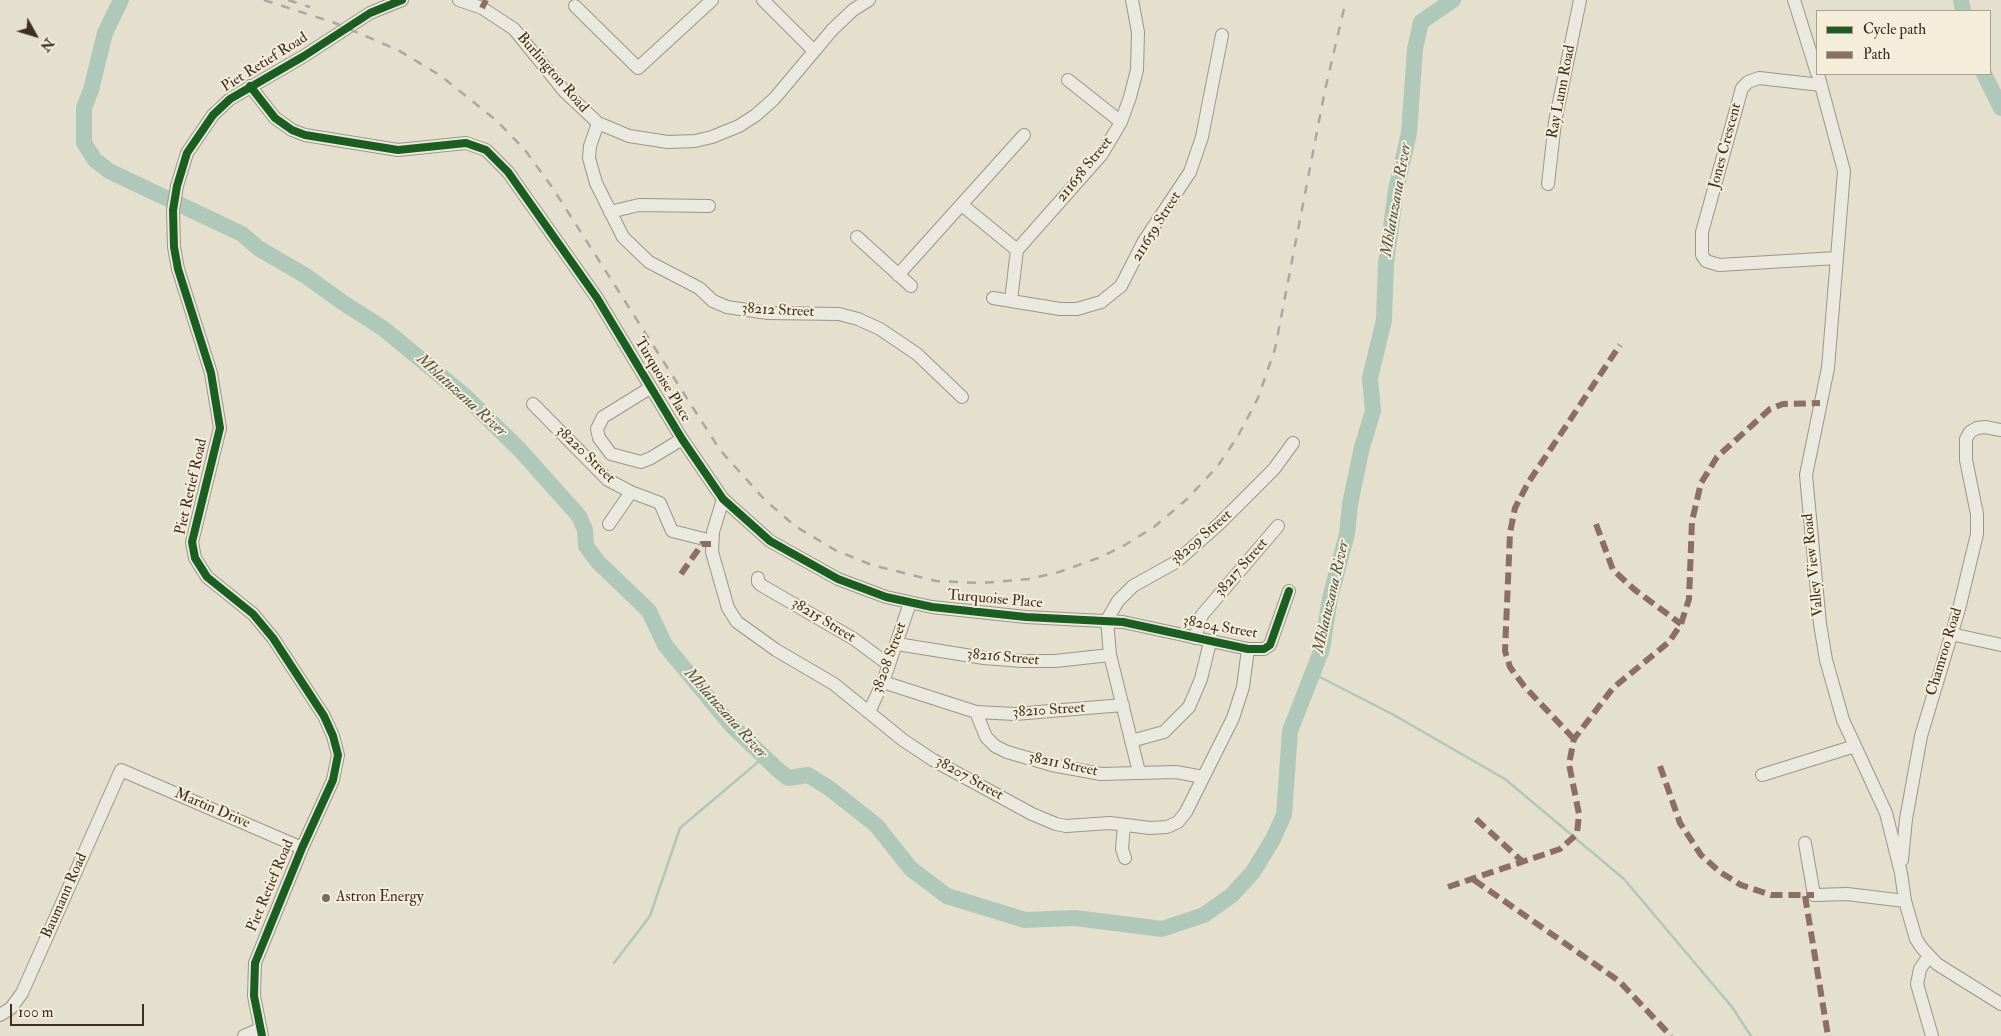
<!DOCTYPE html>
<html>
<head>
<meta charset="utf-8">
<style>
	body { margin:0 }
	#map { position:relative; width:2001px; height:1036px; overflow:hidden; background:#e5dfce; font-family:"IM FELL Double Pica",serif }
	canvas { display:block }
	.legend { position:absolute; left:1816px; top:10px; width:175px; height:65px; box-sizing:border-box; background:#f4edd9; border:1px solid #aba18f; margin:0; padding:6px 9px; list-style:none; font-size:15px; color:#3d2f21 }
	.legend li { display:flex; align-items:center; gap:10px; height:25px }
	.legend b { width:25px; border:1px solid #aba18f }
	.north { position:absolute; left:10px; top:10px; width:50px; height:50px; -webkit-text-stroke:4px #f4edd9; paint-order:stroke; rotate:129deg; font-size:14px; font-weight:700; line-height:20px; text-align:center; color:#3d2f21 }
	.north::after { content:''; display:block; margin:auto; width:18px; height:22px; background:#3d2f21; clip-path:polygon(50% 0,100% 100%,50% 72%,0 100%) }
	.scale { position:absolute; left:10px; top:1004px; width:134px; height:22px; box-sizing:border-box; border:2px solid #3d2f21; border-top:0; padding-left:6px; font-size:15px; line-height:18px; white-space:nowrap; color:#3d2f21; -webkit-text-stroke:4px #f4edd9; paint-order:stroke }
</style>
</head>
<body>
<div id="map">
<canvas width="2001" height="1036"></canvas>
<ul class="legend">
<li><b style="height:6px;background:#1b5e20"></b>Cycle path</li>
<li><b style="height:6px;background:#8d6e63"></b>Path</li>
</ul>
<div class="north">N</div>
<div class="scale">100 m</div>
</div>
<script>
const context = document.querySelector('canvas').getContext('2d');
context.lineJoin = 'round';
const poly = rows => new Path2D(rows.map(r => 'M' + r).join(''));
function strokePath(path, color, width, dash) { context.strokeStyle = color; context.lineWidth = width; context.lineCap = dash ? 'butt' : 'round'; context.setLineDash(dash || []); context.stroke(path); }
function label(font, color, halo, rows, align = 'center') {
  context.font = font + ' "IM FELL Double Pica",serif'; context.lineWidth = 4; context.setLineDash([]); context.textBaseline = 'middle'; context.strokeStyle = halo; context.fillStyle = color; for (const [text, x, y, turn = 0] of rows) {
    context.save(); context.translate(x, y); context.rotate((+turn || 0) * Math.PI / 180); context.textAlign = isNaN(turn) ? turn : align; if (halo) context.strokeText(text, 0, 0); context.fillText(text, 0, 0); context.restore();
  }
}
strokePath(poly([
	[1312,673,1392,714,1505,779,1624,879,1732,1007,1751,1036],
	[614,963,650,916,680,828,764,757]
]), '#b0c8ba', 2.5);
strokePath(poly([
	[121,0,105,33,91,90,84,108,84,143,95,160,109,171,242,234,258,248,306,276,342,302,384,329,465,396,520,450,579,516,585,530,586,546,598,562,649,611,665,645,731,725,777,769,788,778,808,775,829,788,876,825,911,869,947,896,1025,920,1075,918,1162,929,1204,915,1232,895,1253,872,1273,839,1284,815,1290,731,1322,649,1330,598,1347,534,1350,504,1362,447,1373,411,1370,378,1384,320,1386,263,1396,190,1409,133,1415,49,1421,22,1453,0],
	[1961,0,1963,11],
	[1984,74,2001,108]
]), '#b0c8ba', 16);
const minor = poly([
	[459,0,482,8,514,29,565,92,598,123,629,136,668,142,695,141,712,137,739,126,756,115,774,99,832,30,853,10,869,0],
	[763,0,814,51],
	[1794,0,1817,73],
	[575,6,638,68,712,0],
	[1818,74,1844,171,1828,368,1806,475,1820,624,1826,660,1843,720,1886,813,1901,873,1905,901,1916,939,1922,948,1937,964,2001,1004],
	[1068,80,1121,122],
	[1821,85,1759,78,1748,82,1742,88,1702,232,1702,255,1706,261,1719,265,1837,258],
	[250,86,275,118,292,130,305,135,398,150,466,143,486,150,508,172,597,298,682,439,723,499,770,541,838,579,886,597,932,607,1026,617,1123,622,1248,649,1264,649,1270,645,1289,591],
	[598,123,590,146,589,158,596,183,623,237,649,262,699,288,713,301,727,307,768,313,839,314,858,319,880,329,917,354,962,397],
	[1548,184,1555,122,1580,0],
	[962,205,1017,250],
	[610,212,639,205,709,206],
	[857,237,911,286],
	[898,275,1024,135],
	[993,298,1060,309,1077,309,1101,302,1121,286,1144,241,1190,172,1202,137,1222,35],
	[1011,300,1017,250,1102,154,1121,122,1130,97,1137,70,1138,32,1132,0],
	[650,388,603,417,597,429,599,438,611,454,641,462,651,458,682,439],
	[533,404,608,480,631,492,660,503,672,531,712,541],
	[723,499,713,532,712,552,728,608,737,622,776,650,834,684,903,740,933,760,1032,814,1056,824,1066,826,1110,823,1150,828,1167,827,1178,822,1186,812,1233,718,1243,687,1248,649],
	[609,524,631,492],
	[758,578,758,582,761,585,854,639,889,665],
	[1951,634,2001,645],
	[1195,638,1202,615,1278,526],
	[897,644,984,658,1022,661,1055,661,1110,655],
	[883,682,976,712,1015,714,1123,705],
	[869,712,883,682,910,603],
	[976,712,986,737,995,746,1007,752,1052,765,1101,774,1176,772,1203,777],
	[1131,741,1164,732,1189,707,1201,679,1210,642],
	[1139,772,1110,655,1107,620,1118,601,1133,586,1176,562,1219,524,1274,469,1293,443],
	[1762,775,1855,746],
	[1124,825,1122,849,1125,858],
	[1805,843,1814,895,1847,894,1905,901],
	[1902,860,1906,819,1921,736,1959,609,1977,534,1977,514,1966,460,1966,439,1970,432,1977,428,1985,427,2001,430],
	[1929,956,1920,969,1917,984,1932,1036],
	[0,1015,11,1008,22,993,121,770,302,848],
	[244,1036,260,1029],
	[262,1036,254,996,255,963,302,848,333,780,338,755,333,736,324,716,273,638,253,614,207,577,195,558,192,542,220,428,211,373,178,269,174,247,173,210,177,186,187,153,213,115,230,99,304,56,370,13,402,0]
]);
strokePath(minor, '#9b968b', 14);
strokePath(minor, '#eae8df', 12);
strokePath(poly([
	[264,0,335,23,398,50,441,76,497,121,525,150,552,187,720,450,764,499,795,526,835,550,872,565,936,581,981,583,1029,579,1059,572,1101,557,1125,545,1154,527,1186,500,1217,467,1238,436,1258,398,1275,349,1325,90,1346,0],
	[288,0,310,7]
]), '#aca8a0', 2.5, [9, 9]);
strokePath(poly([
	[482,8,486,0],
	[1596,524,1613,570,1635,590,1681,624],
	[681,574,702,544,711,544],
	[1574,739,1524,686,1510,667,1505,651,1510,533,1515,508,1528,483,1620,345],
	[1660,766,1680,823,1701,855,1720,872,1741,885,1771,895,1814,895],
	[1476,819,1524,863],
	[1474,880,1619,981,1671,1036],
	[1448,887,1560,849,1577,834,1579,814,1569,764,1574,739,1613,688,1669,642,1681,624,1689,599,1692,521,1701,483,1717,457,1770,409,1783,404,1820,403],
	[1805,896,1828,1036]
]), '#8d6e63', 6, [12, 6]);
strokePath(poly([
	[250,86,275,118,292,130,305,135,398,150,466,143,486,150,508,172,597,298,682,439,723,499,770,541,838,579,886,597,932,607,1026,617,1123,622,1248,649,1264,649,1270,645,1289,591],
	[262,1036,254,996,255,963,302,848,333,780,338,755,333,736,324,716,273,638,253,614,207,577,195,558,192,542,220,428,211,373,178,269,174,247,173,210,177,186,187,153,213,115,230,99,304,56,370,13,402,0]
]), '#1b5e20', 8);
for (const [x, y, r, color] of [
	[326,898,5,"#786d5e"]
]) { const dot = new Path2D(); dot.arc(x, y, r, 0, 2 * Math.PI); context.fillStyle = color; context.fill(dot); strokePath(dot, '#f4edd9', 2); }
label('15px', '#3d2f21', '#f4edd9', [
	["Piet Retief Road",265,63,-32],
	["Burlington Road",552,73,49],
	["Ray Lunn Road",1562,92,-79],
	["Jones Crescent",1726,146,-75],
	["211658 Street",1085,170,-51],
	["211659 Street",1157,227,-58],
	["38212 Street",778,311,3],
	["Turquoise Place",662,380,59],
	["38220 Street",585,455,44],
	["Piet Retief Road",192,487,-77],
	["38209 Street",1202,538,-41],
	["Valley View Road",1814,565,-96],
	["38217 Street",1242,568,-49],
	["Turquoise Place",995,600,5],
	["38215 Street",823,621,31],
	["38204 Street",1220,628,10],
	["Chamroo Road",1945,652,-73],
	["38208 Street",890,658,-70],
	["38216 Street",1003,658,5],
	["38210 Street",1049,711,-4],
	["38211 Street",1063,765,12],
	["38207 Street",969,779,29],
	["Martin Drive",212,809,23],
	["Piet Retief Road",271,886,-67],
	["Baumann Road",65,896,-66]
]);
label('15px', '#3d2f21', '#f4edd9', [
	["Astron Energy",336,898]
], 'left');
label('italic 16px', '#545345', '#f4edd9', [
	["Mhlatuzana River",1397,200,-80],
	["Mhlatuzana River",461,396,42],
	["Mhlatuzana River",1332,597,-77],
	["Mhlatuzana River",725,714,48]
]);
</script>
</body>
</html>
